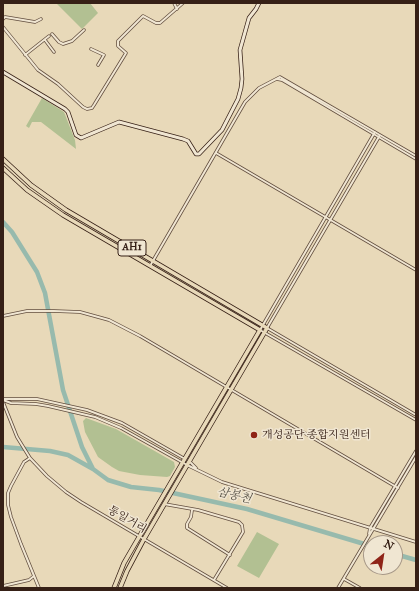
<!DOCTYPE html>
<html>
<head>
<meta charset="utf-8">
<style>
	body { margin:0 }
	#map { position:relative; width:419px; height:591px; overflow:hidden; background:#e8d9b9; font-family:"IM FELL Great Primer",serif }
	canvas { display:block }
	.frame { position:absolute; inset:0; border:4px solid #362016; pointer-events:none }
	.north { position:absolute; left:363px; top:535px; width:40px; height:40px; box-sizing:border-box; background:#f0e6d2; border:1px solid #a69787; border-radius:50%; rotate:30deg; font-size:11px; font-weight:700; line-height:16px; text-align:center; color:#362016 }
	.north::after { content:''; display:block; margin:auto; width:14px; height:18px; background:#8f2418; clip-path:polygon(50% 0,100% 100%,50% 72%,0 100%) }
</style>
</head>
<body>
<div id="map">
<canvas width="419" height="591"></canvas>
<div class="frame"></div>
<div class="north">N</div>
</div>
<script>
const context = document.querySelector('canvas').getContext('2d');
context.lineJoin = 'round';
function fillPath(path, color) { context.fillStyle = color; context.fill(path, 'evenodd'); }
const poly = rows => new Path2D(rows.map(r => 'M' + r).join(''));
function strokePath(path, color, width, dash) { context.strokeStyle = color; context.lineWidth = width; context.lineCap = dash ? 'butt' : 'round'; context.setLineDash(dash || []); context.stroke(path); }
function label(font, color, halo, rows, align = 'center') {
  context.font = font + ' "IM FELL Great Primer","Noto Serif KR",serif'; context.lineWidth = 3; context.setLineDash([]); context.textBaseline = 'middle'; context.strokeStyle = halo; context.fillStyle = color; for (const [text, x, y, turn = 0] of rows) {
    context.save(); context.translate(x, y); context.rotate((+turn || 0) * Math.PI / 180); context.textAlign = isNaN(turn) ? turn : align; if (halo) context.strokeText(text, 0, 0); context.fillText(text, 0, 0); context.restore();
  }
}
fillPath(poly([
	[56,3,90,3,98,13,82,29],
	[42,98,64,112,75,140,76,149,41,122,32,122,29,128,26,126],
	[86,418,116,429,174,462,175,467,170,476,167,477,140,475,119,471,112,467,98,457,85,432,83,421],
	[257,532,279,544,259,578,237,566]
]), '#b2c092');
strokePath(poly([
	[3,222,12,232,37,272,45,293,63,390,82,447,93,469],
	[3,447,50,451,68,455,93,469,108,480,131,487,159,490,247,509,371,546],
	[395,554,416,560]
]), '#97baad', 4.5);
const street = poly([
	[174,3,177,9],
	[3,19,5,17,35,22,41,19],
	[3,27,38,70,58,84,83,107,87,109,92,108,94,105,126,53,118,46,118,41,143,16,156,23,160,23,183,3],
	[52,34,59,42,63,44,72,41,84,30],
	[45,40,54,52],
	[91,49,104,55,98,65],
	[25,55,49,36],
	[277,79,282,80,416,159],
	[375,132,260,330,416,420],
	[380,135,267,328,416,415],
	[216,153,416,270],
	[150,266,245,102,259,88,280,77,416,156],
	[3,316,27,311,54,311,80,312,109,320,140,336,398,488],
	[3,399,37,399,87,410,122,423,185,459],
	[3,400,11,403,36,404,48,406,95,417,121,428,187,465,222,482,416,542],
	[3,402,17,437,30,458,47,476,66,492,81,502,227,588],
	[30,458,24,462,11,486,8,493,8,505,11,517,21,544,39,588],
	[189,461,196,468],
	[164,504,198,510,239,522,242,525,243,532,214,580],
	[192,510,191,517,187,524,187,528,230,555],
	[369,534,370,528,416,451],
	[344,579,360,588],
	[3,586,29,580,34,576],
	[338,588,416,457]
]);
const secondary = poly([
	[3,72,65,109,68,112,76,135,81,138,119,122,183,139,188,141,196,154,199,154,222,130,238,99,241,88,242,79,240,50,249,18,256,9,259,3]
]);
const primary = poly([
	[3,159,31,185,66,210,267,328,144,539,127,571,120,588],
	[3,168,27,190,63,215,260,330,135,544,124,563,114,588]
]);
strokePath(street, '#624e3f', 3.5);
strokePath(secondary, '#362016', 4.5);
strokePath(primary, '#362016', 5);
strokePath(street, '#f0e6d2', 2);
strokePath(secondary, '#f0e6d2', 3);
strokePath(primary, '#e8d9b9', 3.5);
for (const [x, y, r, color] of [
	[254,435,4,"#8f2418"]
]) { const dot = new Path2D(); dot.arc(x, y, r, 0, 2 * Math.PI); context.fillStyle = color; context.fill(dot); strokePath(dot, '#f0e6d2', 1.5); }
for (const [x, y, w] of [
	[132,248,28]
]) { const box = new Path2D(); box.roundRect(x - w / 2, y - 8, w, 16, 3); context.fillStyle = '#f0e6d2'; context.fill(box); strokePath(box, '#362016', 1); }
label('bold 10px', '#362016', null, [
	["AH1",132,248]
]);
label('11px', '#362016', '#f0e6d2', [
	["개성공단 종합지원센터",262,435]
], 'left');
label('11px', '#362016', '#f0e6d2', [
	["통일거리",127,520,30]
]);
label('italic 12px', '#534e43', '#f0e6d2', [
	["삼봉천",234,496,13]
]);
</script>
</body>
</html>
